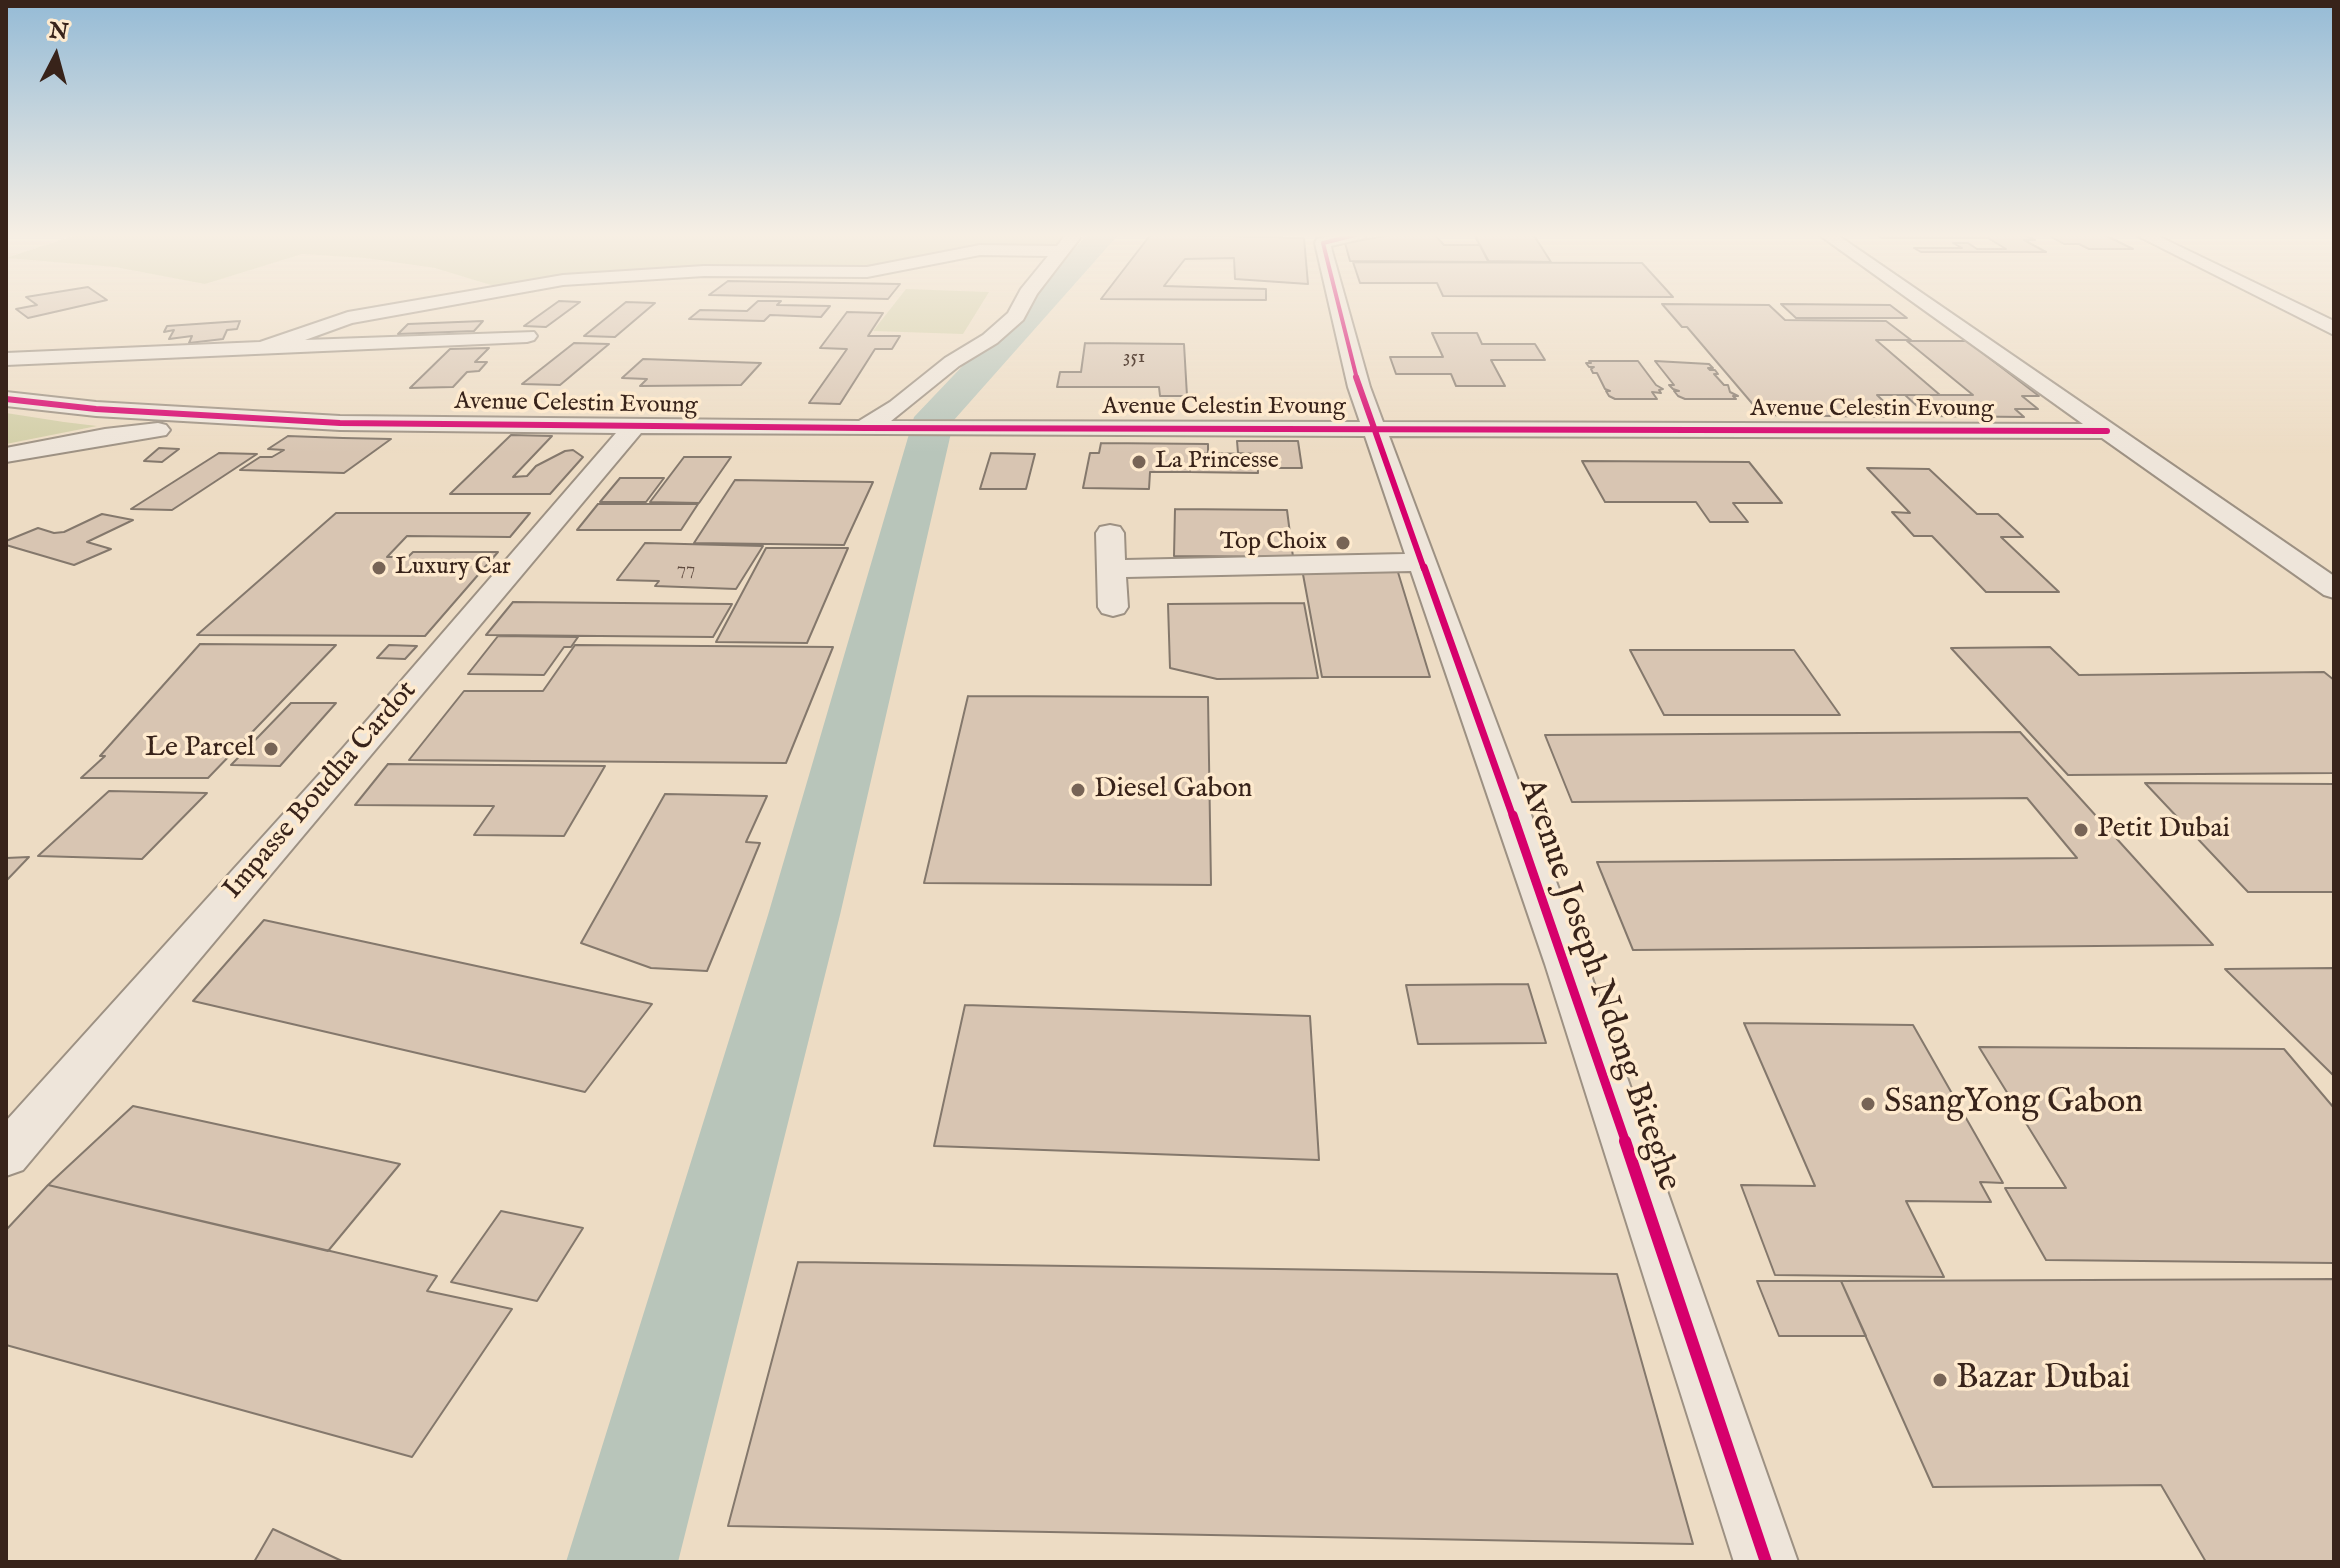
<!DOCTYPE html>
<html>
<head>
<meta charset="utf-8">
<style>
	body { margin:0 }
	#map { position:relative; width:2340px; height:1568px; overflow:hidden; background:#eddcc4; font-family:"IM FELL English",serif }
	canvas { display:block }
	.frame { position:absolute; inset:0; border:8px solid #38231a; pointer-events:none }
	.north { position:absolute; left:16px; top:16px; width:80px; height:80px; -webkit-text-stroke:6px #feeace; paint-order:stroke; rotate:6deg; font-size:22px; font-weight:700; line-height:32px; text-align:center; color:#38231a }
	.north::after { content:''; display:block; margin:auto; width:28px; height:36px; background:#38231a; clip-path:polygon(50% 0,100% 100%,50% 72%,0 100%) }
</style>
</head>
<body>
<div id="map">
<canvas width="2340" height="1568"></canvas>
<div class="frame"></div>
<div class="north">N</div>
</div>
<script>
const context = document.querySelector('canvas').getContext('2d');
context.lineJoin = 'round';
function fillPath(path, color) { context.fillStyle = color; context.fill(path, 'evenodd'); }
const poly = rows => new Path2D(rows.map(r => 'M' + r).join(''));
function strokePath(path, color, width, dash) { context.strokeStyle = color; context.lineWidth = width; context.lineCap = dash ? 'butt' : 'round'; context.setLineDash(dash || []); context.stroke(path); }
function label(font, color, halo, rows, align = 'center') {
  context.font = font + ' "IM FELL English",serif'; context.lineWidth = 7; context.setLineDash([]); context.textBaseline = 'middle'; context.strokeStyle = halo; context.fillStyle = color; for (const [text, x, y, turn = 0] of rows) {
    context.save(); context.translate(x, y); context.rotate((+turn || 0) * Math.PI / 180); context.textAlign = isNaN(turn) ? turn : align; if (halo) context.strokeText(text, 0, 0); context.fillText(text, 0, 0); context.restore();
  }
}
fillPath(poly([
	[79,234,1075,234,1063,251,980,250,867,272,704,271,504,289,435,268,365,258,302,254,205,284,115,267,6,258],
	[906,289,989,292,963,334,873,331],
	[6,413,64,422,97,426,6,444]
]), '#d2cea7');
fillPath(poly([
	[1088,234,1119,234,954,420,840,915,678,1562,566,1562,768,915,914,417,1088,234]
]), '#b8c5ba');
const building = poly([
	[1151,234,1304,238,1308,284,1235,279,1234,258,1185,259,1164,286,1266,289,1266,300,1101,299,1151,234],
	[1396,234,1434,234,1444,245,1480,245,1489,262,1350,261,1345,243,1396,234],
	[1474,234,1533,234,1551,262,1488,261,1474,234],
	[1875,234,2023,234,2035,240,2024,240,2046,252,1921,252,1914,248,1962,248,1953,243,1968,243,1977,249,2006,249,1988,238,1881,238,1875,234],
	[2046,234,2103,234,2133,249,2089,249,2079,244,2064,244,2046,234],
	[1353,262,1642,263,1673,297,1443,296,1437,283,1360,283,1353,262],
	[728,281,900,284,888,299,709,295,728,281],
	[88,287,107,300,28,318,16,309,37,305,26,297,88,287],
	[559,301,580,302,546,327,524,326,559,301],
	[758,301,781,301,777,305,830,306,821,317,770,315,764,321,689,319,700,310,747,311,758,301],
	[626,302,655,303,615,337,584,336,626,302],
	[1662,304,1769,305,1785,320,1886,321,1911,340,1876,340,1940,395,1877,395,1900,417,1762,415,1687,327,1682,327,1662,304],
	[1781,304,1890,305,1907,318,1796,318,1781,304],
	[847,312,883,313,868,336,900,336,892,349,875,349,840,404,809,403,847,349,820,348,847,312],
	[240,321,237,329,227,330,223,339,189,343,192,336,169,339,174,330,164,332,167,326,240,321],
	[483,321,474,331,398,334,408,324,483,321],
	[1432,333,1477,333,1482,344,1535,344,1545,360,1491,360,1505,386,1456,386,1451,374,1396,374,1390,357,1443,357,1432,333],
	[1907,341,1967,341,2039,396,2022,396,2038,409,2015,409,2024,417,1928,416,1905,395,1973,395,1907,341],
	[574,343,609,344,560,385,522,384,574,343],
	[1085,343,1184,344,1187,396,1160,396,1159,387,1057,387,1060,372,1081,372,1085,343],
	[489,348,475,362,487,362,479,371,467,372,453,387,410,388,450,349,489,348],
	[643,359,761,363,741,385,640,386,647,379,622,378,643,359],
	[1589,361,1638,361,1656,385,1663,389,1659,390,1661,393,1652,392,1657,399,1615,399,1609,396,1606,391,1610,391,1605,389,1597,373,1593,373,1591,369,1594,367,1589,367,1586,363,1591,363,1589,361],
	[1655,361,1709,364,1713,368,1708,368,1710,370,1715,370,1718,374,1714,374,1724,385,1728,385,1730,392,1738,396,1733,396,1736,399,1685,399,1678,396,1674,391,1679,391,1673,389,1669,385,1674,385,1655,361],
	[511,435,552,436,513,477,527,476,536,466,565,451,573,450,583,457,550,494,450,494,511,435],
	[288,436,343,438,391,439,344,473,240,470,260,457,272,457,284,450,268,449,288,436],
	[1237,441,1298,441,1302,468,1258,468,1257,454,1238,453,1237,441],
	[1101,443,1208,444,1208,453,1191,453,1190,472,1150,472,1149,489,1083,488,1090,453,1099,453,1101,443],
	[159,448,179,449,162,462,144,461,159,448],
	[219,453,257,454,172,510,131,509,219,453],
	[991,453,1035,454,1026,489,980,489,991,453],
	[1191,453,1257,454,1258,473,1190,472,1191,453],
	[684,457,731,457,699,503,650,502,684,457],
	[1582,461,1749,462,1782,503,1733,503,1748,522,1710,522,1696,502,1605,502,1582,461],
	[1867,468,1929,469,1977,514,1998,514,2023,537,2001,537,2059,592,1986,592,1932,536,1914,536,1892,512,1910,513,1867,468],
	[620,478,664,478,646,502,600,502,620,478],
	[735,480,801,481,873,482,844,545,694,543,735,480],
	[598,504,698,504,681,530,577,530,598,504],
	[1175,509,1287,510,1293,557,1174,556,1175,509],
	[336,513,530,513,510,537,407,536,387,557,408,557,413,552,498,552,425,636,197,635,336,513],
	[102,514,133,520,87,542,111,549,74,565,6,545,6,541,38,528,54,533,64,532,102,514],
	[645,543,763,546,736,589,655,586,659,581,617,580,645,543],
	[766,548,848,548,807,643,716,642,766,548],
	[1302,569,1397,569,1430,677,1322,677,1302,569],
	[513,602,732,604,713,637,486,635,513,602],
	[1304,603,1318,678,1217,679,1170,668,1168,604,1304,603],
	[498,636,578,637,571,647,564,647,544,675,468,674,498,636],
	[200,644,336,645,208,778,81,778,105,756,100,756,200,644],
	[389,645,417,646,405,659,377,658,389,645],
	[575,645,833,647,786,763,409,760,464,691,543,691,575,645],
	[2050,647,2079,675,2324,672,2334,680,2334,773,2068,775,1951,648,2050,647],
	[1630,650,1794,650,1840,715,1664,715,1630,650],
	[968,696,1208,697,1211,885,924,883,968,696],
	[291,703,336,703,280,766,231,765,291,703],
	[2020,732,2213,945,1633,950,1597,862,2077,858,2027,798,1572,802,1545,735,2020,732],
	[388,764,605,766,564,836,474,835,494,806,355,805,388,764],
	[2145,783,2334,784,2334,892,2248,892,2145,783],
	[109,791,207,793,142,859,38,856,109,791],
	[665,794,767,796,746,842,760,843,707,971,651,968,581,943,665,794],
	[29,857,6,881,6,858,29,857],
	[264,920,652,1004,585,1092,193,1001,264,920],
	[2334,968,2334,1076,2225,969,2334,968],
	[1528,984,1546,1043,1418,1044,1406,985,1528,984],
	[965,1005,1310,1016,1319,1160,934,1146,965,1005],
	[1744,1023,1913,1025,2003,1183,1980,1182,1991,1202,1906,1201,1944,1277,1775,1275,1741,1185,1815,1186,1744,1023],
	[1979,1047,2284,1049,2334,1108,2334,1263,2046,1260,2005,1188,2066,1188,1979,1047],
	[133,1106,400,1164,328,1251,48,1185,133,1106],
	[48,1185,437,1276,427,1291,512,1309,412,1457,6,1345,6,1230,48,1185],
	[501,1211,583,1228,537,1301,451,1282,501,1211],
	[798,1262,1617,1274,1693,1544,728,1526,798,1262],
	[2334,1279,2334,1562,2206,1562,2161,1485,1933,1487,1841,1281,2334,1279],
	[1757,1281,1841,1281,1866,1336,1779,1336,1757,1281],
	[273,1529,344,1562,254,1562,273,1529]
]);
fillPath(building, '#d8c5b2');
strokePath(building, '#84786c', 2);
const minor = poly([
	[1066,234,1078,234,1080,238,1037,294,1023,320,997,343,959,366,891,421,1360,422,1348,387,1315,243,1317,239,1340,234,1367,234,1365,238,1331,246,1332,251,1370,387,1383,422,2083,424,1818,234,1836,234,2334,576,2334,598,2324,595,2102,438,1389,436,1587,964,1798,1562,1734,1562,1545,964,1411,571,1126,577,1128,607,1124,613,1113,616,1102,613,1098,607,1096,533,1100,527,1110,525,1120,527,1124,533,1125,560,1405,554,1365,436,641,433,23,1170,6,1176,6,1121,343,748,616,433,340,430,96,416,6,406,6,392,96,402,340,416,859,421,890,402,945,358,983,335,1008,313,1021,289,1048,256,980,255,867,277,704,276,563,285,352,323,305,340,534,332,537,336,534,340,527,342,6,365,6,353,260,342,348,312,563,275,704,266,867,267,980,245,1057,246,1066,234],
	[2134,234,2154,234,2334,321,2334,335,2134,234],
	[158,423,166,425,170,430,166,435,6,462,6,448,105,429,158,423]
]);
strokePath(minor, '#9d9183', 4);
fillPath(minor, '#eee5da');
strokePath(poly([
	[1357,379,1323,243,1359,234]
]), '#d6006c', 4);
strokePath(poly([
	[1356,377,1424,569],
	[6,399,96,409,340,423,864,428,2107,431]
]), '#d6006c', 6);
strokePath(poly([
	[1424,567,1513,817]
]), '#d6006c', 7);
strokePath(poly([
	[1513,815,1626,1143]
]), '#d6006c', 9);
strokePath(poly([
	[1625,1141,1766,1562]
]), '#d6006c', 12);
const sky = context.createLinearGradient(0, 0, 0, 453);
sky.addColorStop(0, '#95bbd6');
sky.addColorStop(0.52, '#f7efe4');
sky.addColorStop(1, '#f7efe400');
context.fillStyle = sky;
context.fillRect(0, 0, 2340, 453);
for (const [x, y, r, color] of [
	[1139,462,8,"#776456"],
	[1343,543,8,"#776456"],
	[379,568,8,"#776456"],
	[271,749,8,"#776456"],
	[1078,790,8,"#776456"],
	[2081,830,8,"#776456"],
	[1868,1104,8,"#776456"],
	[1940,1380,8,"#776456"]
]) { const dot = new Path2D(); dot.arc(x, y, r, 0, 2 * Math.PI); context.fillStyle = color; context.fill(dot); strokePath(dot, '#feeace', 3); }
label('20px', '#604c40', null, [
	["351",1134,358],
	["77",686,570]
]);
label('24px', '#38231a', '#feeace', [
	["Avenue Celestin Evoung",576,405,1],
	["Avenue Celestin Evoung",1224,408],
	["Avenue Celestin Evoung",1872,410]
]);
label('24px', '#38231a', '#feeace', [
	["La Princesse",1155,462],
	["Top Choix",1327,543,"right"],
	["Luxury Car",395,568]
], 'left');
label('28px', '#38231a', '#feeace', [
	["Le Parcel",255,749,"right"],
	["Diesel Gabon",1094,790],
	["Petit Dubai",2097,830]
], 'left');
label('28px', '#38231a', '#feeace', [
	["Impasse Boudha Cardot",321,791,-49]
]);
label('34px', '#38231a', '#feeace', [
	["Avenue Joseph Ndong Biteghe",1598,985,71]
]);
label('34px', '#38231a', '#feeace', [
	["SsangYong Gabon",1884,1104],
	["Bazar Dubai",1956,1380]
], 'left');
</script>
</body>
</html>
